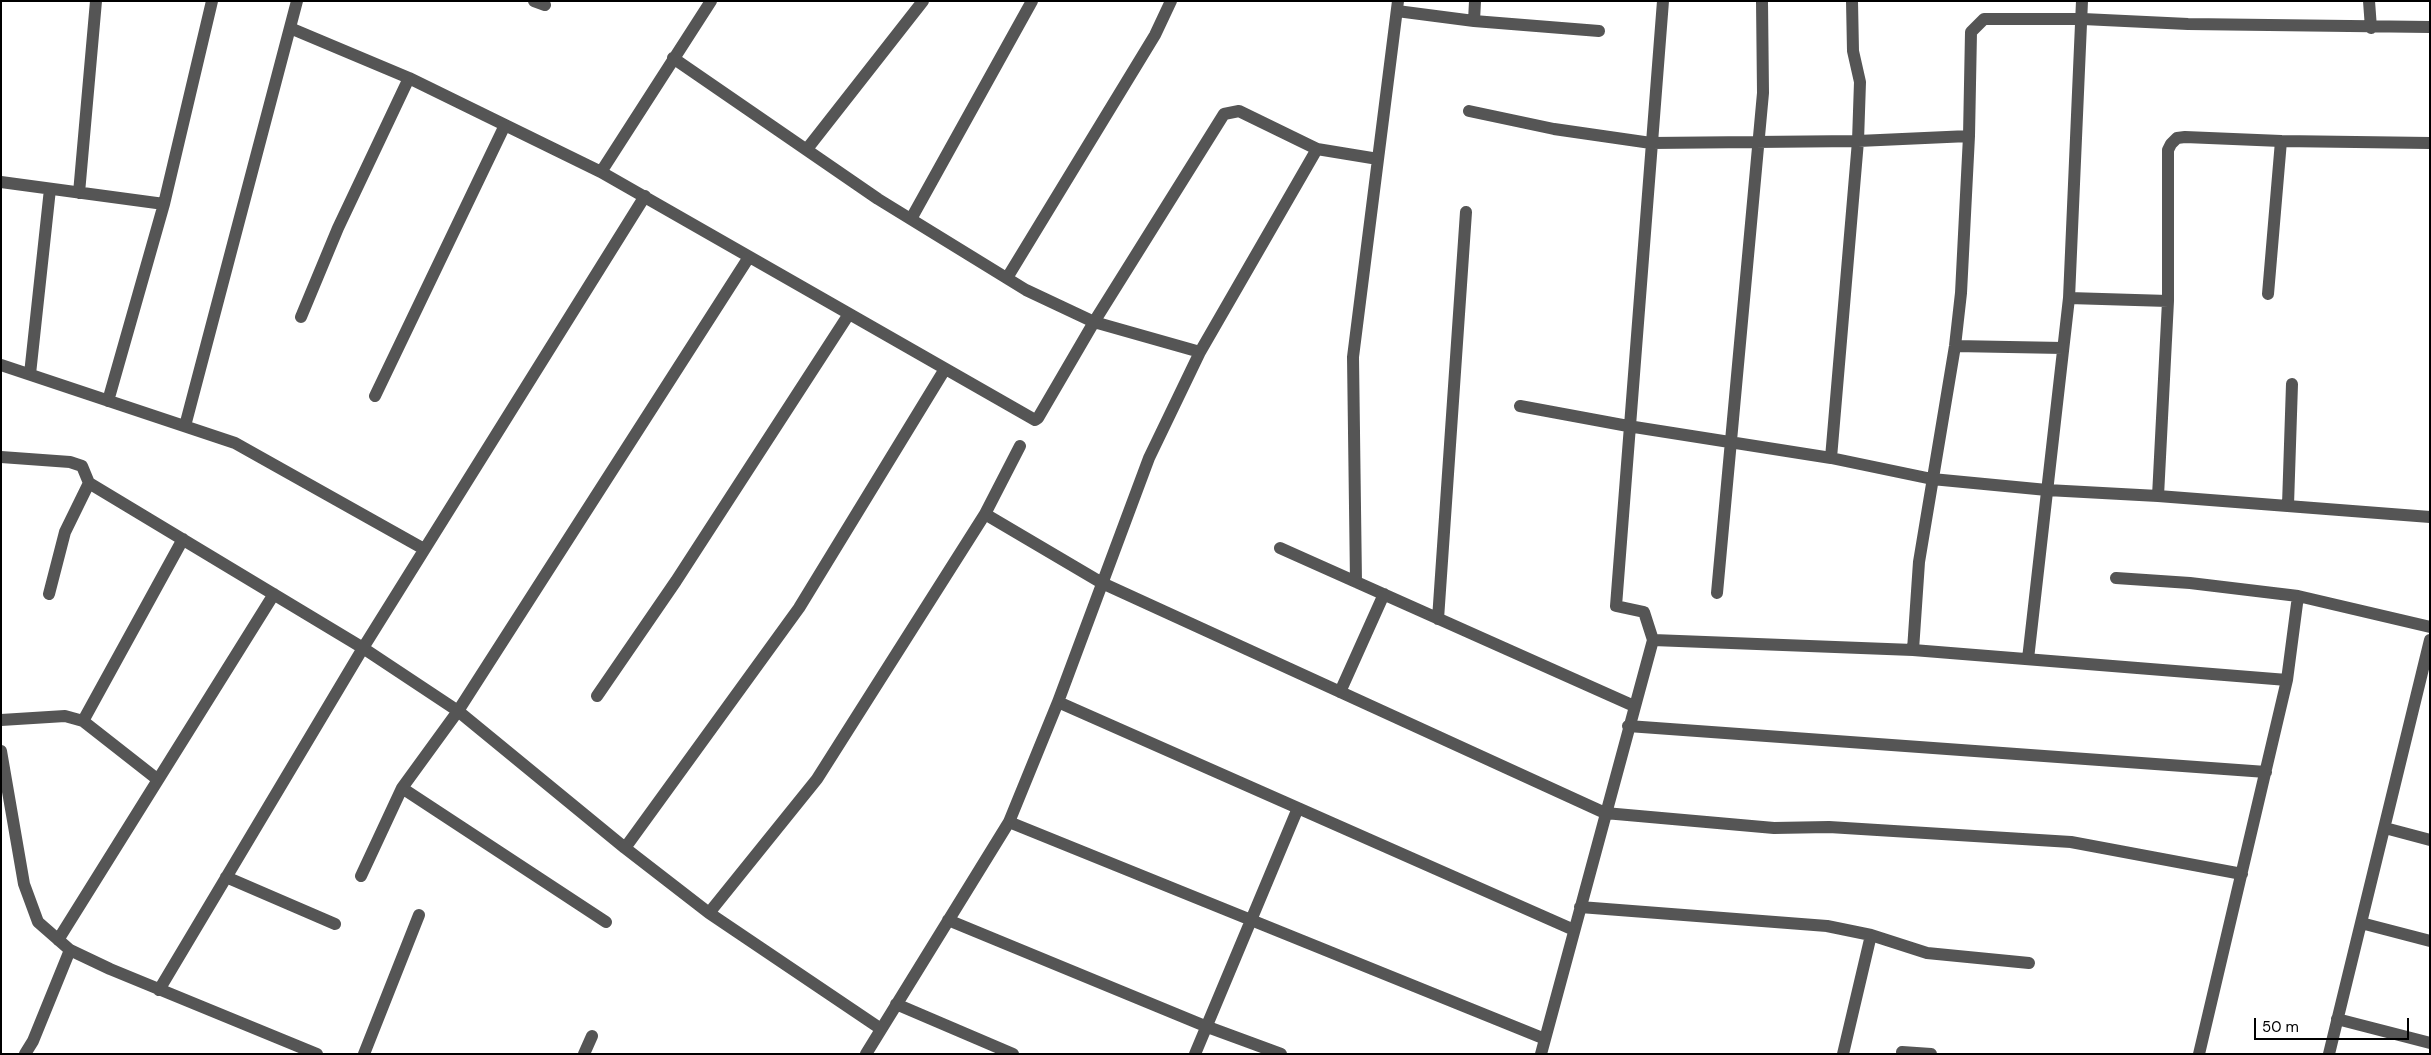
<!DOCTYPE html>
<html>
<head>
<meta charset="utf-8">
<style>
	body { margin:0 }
	#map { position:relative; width:2431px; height:1055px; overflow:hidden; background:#fff; font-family:"DM Sans",sans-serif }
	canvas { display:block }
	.frame { position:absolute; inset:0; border:2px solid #000; pointer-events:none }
	.scale { position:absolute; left:2254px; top:1018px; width:155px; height:22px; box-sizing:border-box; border:2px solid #000; border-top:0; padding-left:6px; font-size:15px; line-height:18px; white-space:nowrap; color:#000; -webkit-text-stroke:4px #fff; paint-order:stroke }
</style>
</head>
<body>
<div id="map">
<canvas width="2431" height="1055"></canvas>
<div class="frame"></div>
<div class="scale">50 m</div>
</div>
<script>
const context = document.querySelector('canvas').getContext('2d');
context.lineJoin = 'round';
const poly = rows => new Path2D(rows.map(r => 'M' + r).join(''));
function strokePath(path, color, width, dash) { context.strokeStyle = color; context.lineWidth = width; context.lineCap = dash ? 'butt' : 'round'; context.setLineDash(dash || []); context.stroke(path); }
strokePath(poly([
	[534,1,545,5],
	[2369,1,2371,28],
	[1397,11,1474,21,1599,31],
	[1474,21,1475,1],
	[290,28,409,78,601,172,1035,420,1038,418,1094,322,1224,114,1239,111,1317,149,1378,159],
	[673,58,878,199,1026,290,1094,322,1200,352],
	[1469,111,1554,129,1651,143,1858,141,1969,136],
	[807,149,923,1],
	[601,172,711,1],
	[1,182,164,204],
	[79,193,96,1],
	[911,219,1032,1],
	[1007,278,1155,35,1171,1],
	[2268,294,2281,141],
	[2069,298,2168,301],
	[301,317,338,228,409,78],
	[1955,346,2063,348],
	[1,365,235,443,424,549],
	[30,374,50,189],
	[375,396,505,125],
	[108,401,164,204,212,1],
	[1520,406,1628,426,1831,458,1932,479,2047,490,2158,496,2430,517],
	[185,426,297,1],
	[1,457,70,462,82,466,89,483,363,648,458,711,625,848,709,913,881,1029],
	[1831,458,1858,141,1860,82,1853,51,1852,1],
	[2158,496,2168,301,2168,150,2171,144,2177,138,2185,137,2281,141,2430,143],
	[2288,505,2292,384],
	[985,514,1102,583,1605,813,1774,828,1829,827,2071,842,2242,874],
	[1280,548,1634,706],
	[2116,578,2190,583,2298,596,2430,627],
	[1356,582,1353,357,1398,1],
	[1717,593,1763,93,1762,1],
	[49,594,65,532,89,483],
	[1438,619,1466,212],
	[1653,640,1913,650,2287,680],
	[1913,650,1919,562,1955,346,1961,293,1969,136,1971,32,1984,19,2083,19,2188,24,2430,27],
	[2028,659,2069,298,2082,1],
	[1340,692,1384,594],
	[597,696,676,581,849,314],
	[1058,702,1574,930],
	[1,720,65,716,83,721,157,779],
	[83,721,183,539],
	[1628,726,2266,772],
	[1,751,24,884,38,922,70,950,110,969,317,1054],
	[402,788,606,922],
	[1009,822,1545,1039],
	[2385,828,2430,840],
	[625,848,799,608,945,369],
	[361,876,402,788,458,711,749,257],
	[226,877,335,924],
	[1580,907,1827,926,1871,935,1927,953,2029,963],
	[709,913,817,779,985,514,1020,446],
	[948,920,1205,1026,1281,1054],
	[2361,923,2430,941],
	[58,940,274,594],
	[159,990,363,648,645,196],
	[896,1004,1013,1054],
	[2337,1019,2430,1043],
	[1902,1052,1931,1054],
	[25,1054,33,1041,70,950],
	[364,1054,419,915],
	[584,1054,592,1036],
	[866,1054,1009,822,1058,702,1149,458,1200,352,1317,149],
	[1195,1054,1298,808],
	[1541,1054,1653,640,1644,612,1616,606,1663,1],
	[1843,1054,1871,935],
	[2199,1054,2287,680,2298,596],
	[2329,1054,2430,640]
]), '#555', 12);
</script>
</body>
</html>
